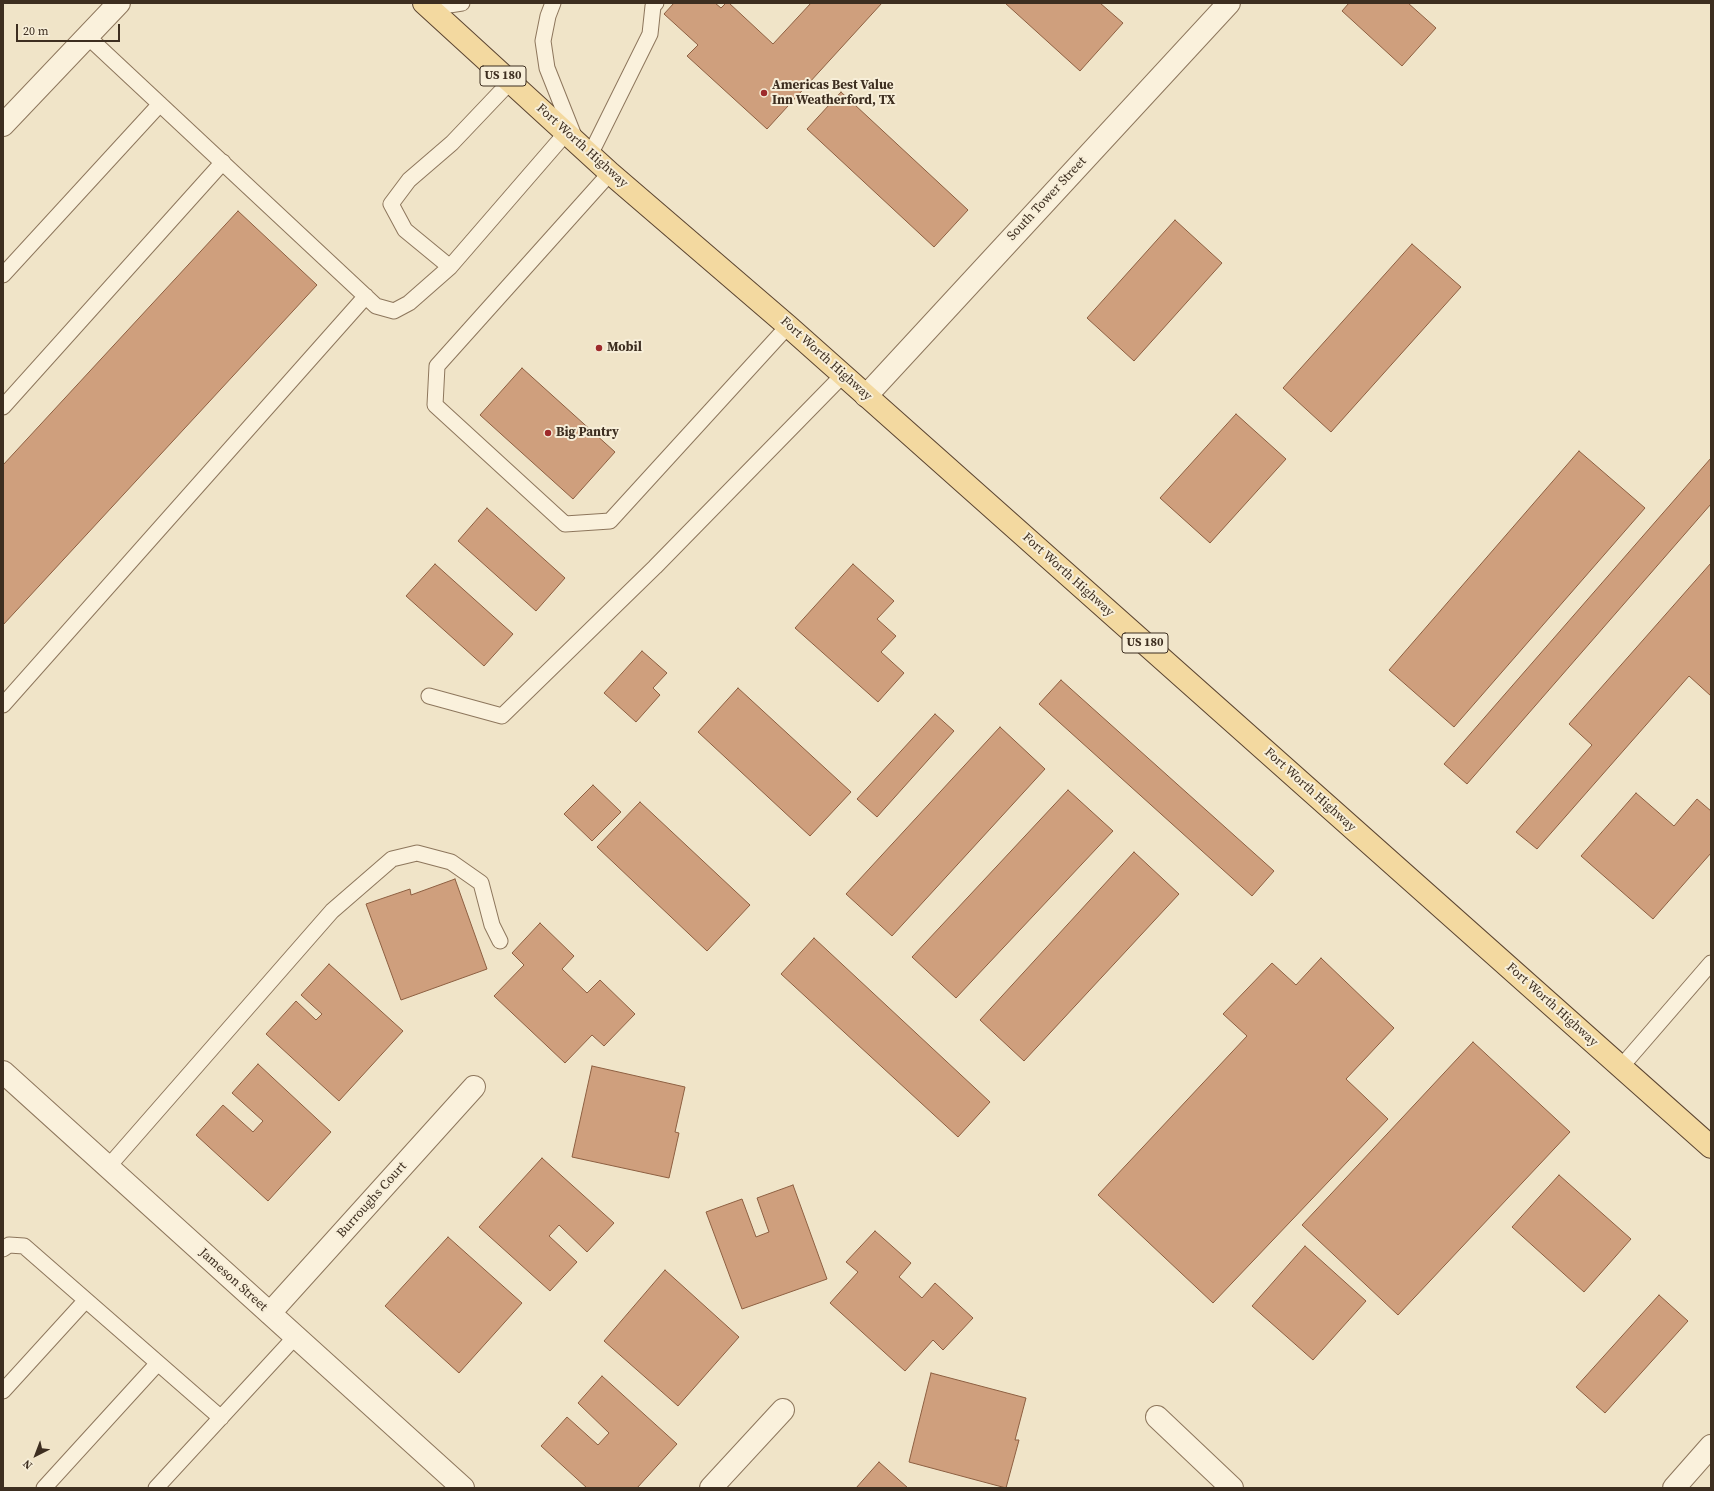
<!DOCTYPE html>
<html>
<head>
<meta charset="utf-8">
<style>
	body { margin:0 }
	#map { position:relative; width:1714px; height:1491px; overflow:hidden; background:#f0e4c8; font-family:"Source Serif 4",serif }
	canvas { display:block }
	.frame { position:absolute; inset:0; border:4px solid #3d2e20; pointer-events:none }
	.north { position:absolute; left:16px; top:1435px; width:40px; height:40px; -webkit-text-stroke:3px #f7eed8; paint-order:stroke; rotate:222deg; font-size:11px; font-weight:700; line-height:16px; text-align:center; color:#3d2e20 }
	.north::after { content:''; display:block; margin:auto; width:14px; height:18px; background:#3d2e20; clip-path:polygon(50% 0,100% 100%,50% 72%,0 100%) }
	.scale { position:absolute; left:16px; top:24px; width:104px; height:18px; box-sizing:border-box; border:2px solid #3d2e20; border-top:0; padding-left:5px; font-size:12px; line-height:14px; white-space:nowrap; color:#3d2e20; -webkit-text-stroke:3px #f7eed8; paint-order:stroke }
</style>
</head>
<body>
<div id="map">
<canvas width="1714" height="1491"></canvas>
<div class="frame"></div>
<div class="north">N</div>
<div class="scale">20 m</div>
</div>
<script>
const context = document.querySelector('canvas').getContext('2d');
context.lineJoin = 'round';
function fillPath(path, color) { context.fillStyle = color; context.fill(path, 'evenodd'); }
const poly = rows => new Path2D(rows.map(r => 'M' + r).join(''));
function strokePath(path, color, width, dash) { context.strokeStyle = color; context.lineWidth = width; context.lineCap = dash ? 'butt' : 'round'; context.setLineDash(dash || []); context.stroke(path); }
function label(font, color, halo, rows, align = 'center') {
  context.font = font + ' "Source Serif 4",serif'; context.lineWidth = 4; context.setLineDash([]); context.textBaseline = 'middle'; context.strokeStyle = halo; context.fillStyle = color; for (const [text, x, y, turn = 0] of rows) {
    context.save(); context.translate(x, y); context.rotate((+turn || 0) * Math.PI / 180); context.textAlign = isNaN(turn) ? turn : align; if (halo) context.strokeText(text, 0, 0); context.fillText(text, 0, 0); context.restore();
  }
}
const building = poly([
	[674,3,715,3,721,8,726,3,729,3,773,44,811,3,882,3,767,129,687,56,698,45,664,14,674,3],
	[1005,3,1100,3,1123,23,1080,71,1005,3],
	[1349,3,1408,3,1436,28,1402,66,1342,11,1349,3],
	[841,92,968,210,934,247,807,129,841,92],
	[238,211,317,285,3,625,3,465,238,211],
	[1175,220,1222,263,1134,361,1087,318,1175,220],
	[1412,244,1461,287,1331,432,1283,388,1412,244],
	[522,368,615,452,573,499,480,415,522,368],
	[1236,414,1286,459,1210,543,1160,498,1236,414],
	[1579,451,1645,508,1454,727,1389,670,1579,451],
	[1711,458,1711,504,1467,784,1444,764,1711,458],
	[487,508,565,578,536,611,458,541,487,508],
	[1711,563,1711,696,1689,676,1537,849,1516,832,1592,745,1569,724,1711,563],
	[435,564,513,634,484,666,406,596,435,564],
	[853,564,894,601,877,619,896,636,881,652,904,673,878,702,795,628,853,564],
	[642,651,667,673,653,688,660,695,636,722,604,693,642,651],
	[1061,680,1274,871,1252,896,1039,704,1061,680],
	[738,688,851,792,810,836,698,732,738,688],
	[935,714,954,731,877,817,857,799,935,714],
	[1000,727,1045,769,892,936,846,894,1000,727],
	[593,785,621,812,592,841,564,814,593,785],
	[1068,790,1113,831,956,998,912,957,1068,790],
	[1636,793,1674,826,1697,799,1711,811,1711,853,1653,919,1581,856,1636,793],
	[640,802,750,905,707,951,597,847,640,802],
	[1134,852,1179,894,1024,1061,980,1020,1134,852],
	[455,879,487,969,401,1000,366,904,410,889,411,895,455,879],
	[540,923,574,956,562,969,587,993,600,980,635,1014,604,1046,592,1035,565,1063,494,996,524,965,512,953,540,923],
	[814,938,990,1102,958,1137,781,974,814,938],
	[1321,958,1394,1028,1346,1079,1388,1119,1213,1303,1098,1195,1247,1036,1223,1014,1272,963,1296,985,1321,958],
	[329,964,403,1031,339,1101,266,1034,296,1001,316,1020,322,1014,301,995,329,964],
	[1473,1042,1570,1132,1398,1315,1302,1225,1473,1042],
	[258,1064,331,1132,268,1201,196,1135,223,1105,253,1132,263,1121,232,1093,258,1064],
	[592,1066,685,1087,675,1132,679,1133,669,1178,572,1157,592,1066],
	[542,1158,614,1223,587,1252,559,1225,549,1236,577,1262,550,1291,479,1227,542,1158],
	[1559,1175,1631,1239,1584,1292,1512,1227,1559,1175],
	[793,1185,827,1279,742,1309,706,1212,742,1199,756,1237,769,1232,757,1198,793,1185],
	[875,1231,911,1263,899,1277,922,1298,935,1283,973,1318,943,1350,933,1340,905,1371,830,1303,858,1272,846,1262,875,1231],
	[448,1237,522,1303,459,1373,385,1306,448,1237],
	[1305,1246,1366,1301,1313,1360,1252,1306,1305,1246],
	[665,1270,739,1337,678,1406,604,1341,665,1270],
	[1659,1295,1688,1321,1605,1413,1576,1387,1659,1295],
	[931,1373,1026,1398,1015,1440,1019,1440,1006,1488,909,1462,931,1373],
	[602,1376,677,1444,637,1488,587,1488,541,1446,567,1417,598,1445,609,1433,578,1403,602,1376],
	[879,1462,908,1488,856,1488,879,1462]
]);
fillPath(building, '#cf9f7d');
strokePath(building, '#8d5f41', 1);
const service = poly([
	[553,3,548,16,543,41,547,68,574,136],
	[430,8,462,3],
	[87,36,376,306,394,311,409,303,450,267,566,133],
	[590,155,650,34,653,6,656,3],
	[610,173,437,366,435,405,565,524,610,521,788,326],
	[450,267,405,230,391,204,409,180,452,143,510,82],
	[3,275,160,104],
	[3,407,223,162],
	[429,696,502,716,655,567,843,375],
	[3,705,366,296],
	[1621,1067,1711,963],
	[108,1167,332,911,392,859,417,853,451,862,481,883,492,925,500,941],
	[3,1249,9,1245,24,1246,221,1418],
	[3,1391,86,1300],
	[44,1488,158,1363],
	[156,1488,296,1336]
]);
const minor = poly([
	[866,396,1229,3],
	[270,1313,474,1087],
	[1157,1417,1232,1488],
	[711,1488,783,1410],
	[1674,1488,1711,1446]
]);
const tertiary = poly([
	[3,125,119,3],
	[3,1072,463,1488]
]);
const primary = poly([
	[424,3,610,173,788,326,1711,1147]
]);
strokePath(service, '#8d765c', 17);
strokePath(minor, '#8d765c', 24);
strokePath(tertiary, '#8d765c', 24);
strokePath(primary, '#5b4430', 24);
strokePath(service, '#faf1dc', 15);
strokePath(minor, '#faf1dc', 22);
strokePath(tertiary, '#faf1dc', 22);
strokePath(primary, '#f3d9a0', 22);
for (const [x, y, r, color] of [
	[764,93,4,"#9e2a2b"],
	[599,348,4,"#9e2a2b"],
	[548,433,4,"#9e2a2b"]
]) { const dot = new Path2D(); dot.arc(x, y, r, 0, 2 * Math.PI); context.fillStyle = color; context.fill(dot); strokePath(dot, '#f7eed8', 1.5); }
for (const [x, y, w] of [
	[503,76,46],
	[1145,643,46]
]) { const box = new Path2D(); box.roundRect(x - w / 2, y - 10, w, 20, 3); context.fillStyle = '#f7eed8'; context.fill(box); strokePath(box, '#3d2e20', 1); }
label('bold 12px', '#3d2e20', null, [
	["US 180",503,76],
	["US 180",1145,643]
]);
label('bold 13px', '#3d2e20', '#f7eed8', [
	["Americas Best Value",772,86],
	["Inn Weatherford, TX",772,101],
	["Mobil",607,348],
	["Big Pantry",556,433]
], 'left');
label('13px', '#3d2e20', '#f7eed8', [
	["Fort Worth Highway",582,146,42],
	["South Tower Street",1047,199,-47],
	["Fort Worth Highway",826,359,42],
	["Fort Worth Highway",1068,575,42],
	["Fort Worth Highway",1310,790,42],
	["Fort Worth Highway",1552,1005,42],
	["Burroughs Court",372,1200,-48],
	["Jameson Street",233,1280,42]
]);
</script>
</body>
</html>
